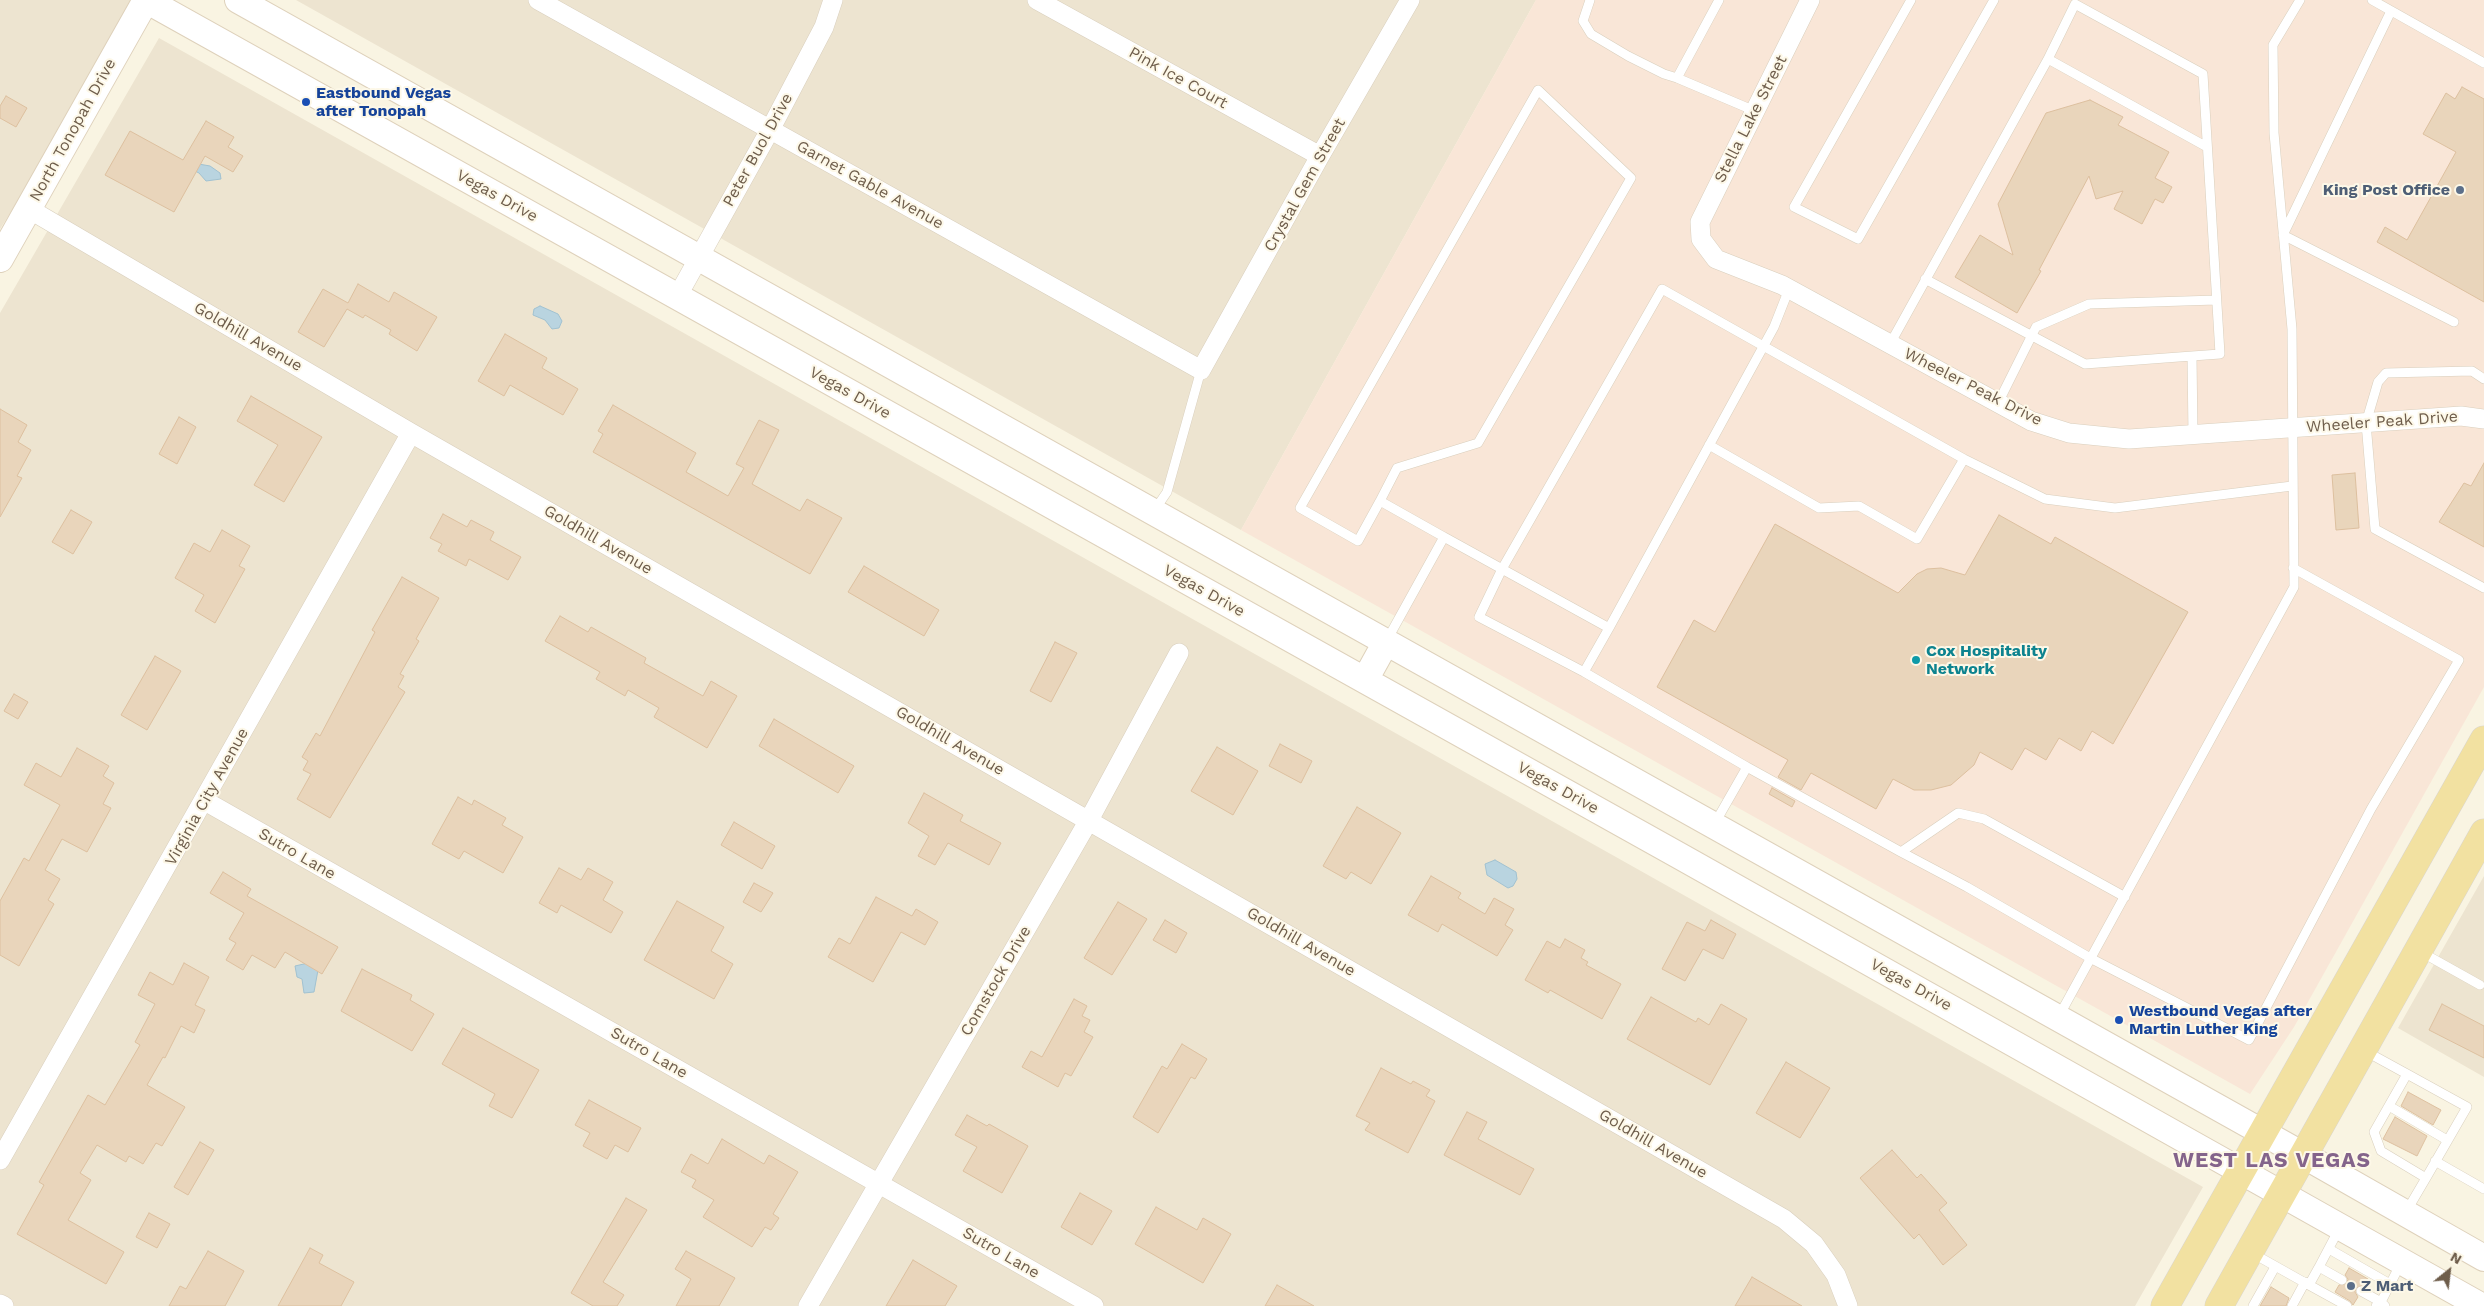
<!DOCTYPE html>
<html>
<head>
<meta charset="utf-8">
<style>
	body { margin:0 }
	#map { position:relative; width:2484px; height:1306px; overflow:hidden; background:#f9f4e2; font-family:"Work Sans",sans-serif }
	canvas { display:block }
	.north { position:absolute; left:2424px; top:1246px; width:50px; height:50px; -webkit-text-stroke:4px #fdf8e8; paint-order:stroke; rotate:29deg; font-size:14px; font-weight:700; line-height:20px; text-align:center; color:#6e5d4b }
	.north::after { content:''; display:block; margin:auto; width:18px; height:22px; background:#6e5d4b; clip-path:polygon(50% 0,100% 100%,50% 72%,0 100%) }
</style>
</head>
<body>
<div id="map">
<canvas width="2484" height="1306"></canvas>
<div class="north">N</div>
</div>
<script>
const context = document.querySelector('canvas').getContext('2d');
context.lineJoin = 'round';
function fillPath(path, color) { context.fillStyle = color; context.fill(path, 'evenodd'); }
const poly = rows => new Path2D(rows.map(r => 'M' + r).join(''));
function strokePath(path, color, width, dash) { context.strokeStyle = color; context.lineWidth = width; context.lineCap = dash ? 'butt' : 'round'; context.setLineDash(dash || []); context.stroke(path); }
function label(font, color, halo, rows, align = 'center') {
  context.font = font + ' "Work Sans",sans-serif'; context.lineWidth = 4; context.setLineDash([]); context.textBaseline = 'middle'; context.strokeStyle = halo; context.fillStyle = color; for (const [text, x, y, turn = 0] of rows) {
    context.save(); context.translate(x, y); context.rotate((+turn || 0) * Math.PI / 180); context.textAlign = isNaN(turn) ? turn : align; if (halo) context.strokeText(text, 0, 0); context.fillText(text, 0, 0); context.restore();
  }
}
fillPath(poly([
	[0,0,146,0,0,229],
	[296,0,1536,0,1241,530],
	[159,38,2203,1187,2135,1306,0,1306,0,313],
	[2484,876,2484,1077,2398,1028]
]), '#ede4d0');
fillPath(poly([
	[1536,0,2484,0,2484,687,2294,1027,2250,1094,1241,530]
]), '#f9e6d7');
const water = poly([
	[193,163,210,166,220,173,221,179,206,181,199,173,193,170,193,163],
	[540,306,558,314,562,321,559,328,552,329,545,320,533,315,534,309,540,306],
	[1495,860,1516,872,1517,879,1513,886,1508,888,1487,875,1485,864,1495,860],
	[308,963,318,970,314,992,304,993,302,979,297,977,295,966,308,963]
]);
fillPath(water, '#b9d4e0');
strokePath(water, '#a1c2d1', 1);
const building = poly([
	[2462,87,2484,99,2484,302,2377,242,2385,227,2407,240,2456,152,2423,134,2446,93,2455,99,2462,87],
	[6,96,27,108,16,127,0,118,0,106,6,96],
	[2090,100,2123,117,2118,125,2169,152,2155,178,2172,187,2163,203,2155,199,2142,224,2114,209,2123,191,2096,199,2089,176,2039,270,2041,271,2017,313,1955,277,1980,235,2013,255,1998,204,2046,113,2090,100],
	[206,121,234,137,228,147,243,156,233,172,205,156,174,212,105,175,130,131,183,160,206,121],
	[358,284,389,302,394,292,437,317,417,351,389,334,391,330,365,315,363,318,347,309,324,347,298,332,323,289,348,303,358,284],
	[505,334,547,358,542,368,578,389,563,415,510,385,504,396,478,381,505,334],
	[251,396,322,437,284,502,254,485,278,445,237,421,251,396],
	[613,405,696,453,686,472,728,496,744,468,736,464,759,420,779,430,752,484,800,511,807,499,842,518,810,574,593,452,603,434,598,431,613,405],
	[0,409,27,425,18,442,31,450,17,476,22,478,0,517,0,409],
	[179,417,196,427,177,464,159,454,179,417],
	[2484,463,2484,547,2439,522,2464,483,2471,486,2484,463],
	[2355,473,2359,528,2336,530,2332,475,2355,473],
	[71,510,92,522,73,554,52,542,71,510],
	[443,514,467,527,471,520,494,532,490,540,521,557,508,580,469,559,466,566,438,551,442,544,430,538,443,514],
	[1999,515,2051,544,2055,537,2188,612,2113,744,2092,731,2081,751,2059,738,2046,760,2025,748,2012,770,1980,752,1974,765,1951,785,1931,790,1914,790,1893,779,1876,809,1811,773,1801,790,1778,777,1788,760,1657,687,1694,620,1715,632,1775,524,1898,593,1917,574,1927,569,1941,568,1965,575,1999,515],
	[222,530,250,546,239,566,245,569,215,623,195,611,204,595,175,578,194,543,210,552,222,530],
	[864,566,939,610,924,636,848,592,864,566],
	[402,577,439,598,416,639,419,641,400,674,404,676,398,687,405,692,330,818,297,799,311,774,303,770,308,761,302,757,316,733,320,736,375,632,372,630,402,577],
	[560,616,588,632,591,627,646,658,644,663,703,696,711,681,737,696,707,748,654,717,659,708,628,690,625,696,596,679,600,672,545,641,560,616],
	[1055,642,1077,653,1051,702,1030,691,1055,642],
	[155,656,181,671,147,730,121,715,155,656],
	[14,694,28,702,18,719,4,711,14,694],
	[774,719,854,766,838,793,759,746,774,719],
	[1280,744,1312,761,1301,783,1269,766,1280,744],
	[1217,747,1258,771,1233,815,1191,791,1217,747],
	[77,748,109,766,103,776,114,783,103,804,111,808,87,852,62,839,45,870,60,879,48,900,54,904,19,966,0,955,0,901,24,858,29,861,60,805,24,785,36,763,61,777,77,748],
	[1772,788,1795,801,1792,807,1769,794,1772,788],
	[924,793,963,815,960,821,1001,843,989,865,948,843,935,865,918,856,929,836,908,823,924,793],
	[458,797,472,805,474,800,506,818,502,825,523,837,503,873,464,851,459,859,432,844,458,797],
	[1357,807,1401,833,1371,884,1351,872,1346,879,1323,866,1357,807],
	[734,822,775,846,762,869,721,845,734,822],
	[559,868,581,880,588,868,613,882,603,900,623,912,611,933,561,905,557,913,539,903,559,868],
	[223,872,251,889,247,896,338,947,322,974,285,952,275,968,252,955,243,970,226,960,236,943,229,939,244,913,210,893,223,872],
	[1431,876,1461,893,1458,898,1485,914,1494,898,1514,909,1505,925,1513,930,1497,956,1442,924,1438,932,1408,915,1431,876],
	[754,883,773,893,761,912,743,902,754,883],
	[876,897,912,916,916,909,938,922,925,945,901,932,873,982,828,957,839,938,850,944,876,897],
	[677,901,724,927,711,951,733,964,714,999,644,960,677,901],
	[1118,902,1147,919,1112,975,1084,958,1118,902],
	[1165,920,1187,933,1176,953,1153,940,1165,920],
	[1711,920,1736,934,1723,959,1703,949,1685,981,1662,969,1687,922,1705,931,1711,920],
	[1565,939,1585,950,1581,958,1588,962,1586,965,1621,984,1602,1019,1550,990,1548,993,1525,980,1547,941,1560,948,1565,939],
	[184,963,209,977,195,1005,205,1010,194,1033,181,1026,165,1058,163,1057,147,1085,185,1107,162,1146,156,1143,143,1164,129,1156,126,1162,97,1145,80,1173,91,1180,68,1220,124,1252,106,1284,17,1234,44,1185,39,1182,88,1095,105,1105,140,1045,135,1042,155,1004,138,995,150,972,173,985,184,963],
	[362,969,412,995,410,1000,434,1014,412,1051,341,1011,362,969],
	[1651,997,1696,1022,1698,1018,1709,1025,1721,1004,1747,1019,1710,1085,1627,1039,1651,997],
	[1074,999,1087,1006,1082,1016,1090,1020,1084,1032,1093,1037,1071,1076,1065,1073,1058,1087,1022,1067,1031,1051,1042,1057,1074,999],
	[2442,1004,2484,1026,2484,1058,2429,1030,2442,1004],
	[463,1028,539,1070,512,1118,489,1106,495,1094,442,1064,463,1028],
	[1182,1044,1207,1059,1195,1079,1191,1077,1158,1133,1133,1117,1162,1066,1167,1069,1182,1044],
	[1786,1062,1830,1088,1800,1138,1756,1113,1786,1062],
	[1381,1068,1411,1084,1413,1081,1430,1090,1426,1096,1435,1101,1408,1153,1365,1130,1370,1123,1356,1116,1381,1068],
	[2408,1092,2441,1110,2433,1125,2401,1106,2408,1092],
	[589,1100,641,1128,628,1152,615,1145,607,1159,583,1146,590,1133,575,1125,589,1100],
	[1467,1112,1487,1122,1478,1139,1534,1169,1520,1195,1444,1155,1467,1112],
	[967,1115,987,1126,989,1124,1028,1146,1002,1193,963,1171,977,1147,955,1135,967,1115],
	[2395,1117,2427,1136,2417,1156,2383,1139,2395,1117],
	[722,1139,764,1164,769,1155,798,1172,773,1214,779,1218,771,1230,765,1227,752,1247,703,1217,714,1200,692,1187,696,1180,681,1172,691,1154,708,1164,722,1139],
	[200,1142,214,1150,188,1195,174,1187,200,1142],
	[1892,1150,1917,1178,1921,1174,1947,1203,1939,1210,1967,1245,1943,1265,1919,1234,1914,1239,1860,1178,1892,1150],
	[1080,1193,1112,1211,1092,1245,1061,1227,1080,1193],
	[626,1198,647,1210,603,1282,624,1295,617,1306,593,1306,571,1293,626,1198],
	[1156,1207,1197,1230,1203,1218,1231,1234,1203,1283,1135,1244,1156,1207],
	[149,1213,170,1224,157,1248,136,1237,149,1213],
	[310,1248,323,1255,319,1263,354,1282,341,1306,278,1306,310,1248],
	[208,1251,244,1271,225,1306,169,1306,180,1286,186,1289,208,1251],
	[686,1251,735,1278,719,1306,676,1306,691,1279,675,1269,686,1251],
	[913,1260,957,1286,945,1306,886,1306,913,1260],
	[2349,1268,2368,1279,2364,1286,2356,1288,2355,1292,2358,1297,2353,1305,2350,1301,2335,1292,2339,1285,2347,1283,2348,1279,2345,1275,2349,1268],
	[1752,1277,1802,1306,1735,1306,1752,1277],
	[1277,1285,1314,1306,1265,1306,1277,1285],
	[2271,1287,2289,1298,2286,1306,2260,1306,2271,1287]
]);
fillPath(building, '#e9d5bb');
strokePath(building, '#ddc09f', 1);
const lane = poly([
	[1590,0,1583,21,1591,34,1628,56,1664,74,1677,78,1755,111],
	[1911,0,1794,207,1858,239,1994,0],
	[2372,0,2484,63],
	[2391,11,2283,235,2454,322],
	[2048,59,2207,147],
	[1677,78,1719,0],
	[1925,279,2085,364,2192,356],
	[1890,344,2048,59,2075,4,2203,74,2220,354,2192,356,2193,435],
	[2484,379,2472,371,2386,373,2378,382,2366,423,2375,529,2484,588],
	[1998,403,2036,327,2089,304,2216,300],
	[1709,445,1819,508,1859,506,1917,539,1964,459,2045,499,2115,508,2292,486],
	[1380,501,1397,468,1478,443,1631,178,1538,90,1300,508,1358,541,1380,501,1444,537],
	[1154,511,1167,492,1201,370],
	[1609,628,1584,672,1747,767],
	[1387,640,1444,537,1609,628,1774,327,1789,289],
	[1584,672,1479,617,1502,569,1662,289,1964,459],
	[1715,823,1747,767,1901,852,1958,813,1984,819,2125,897],
	[1901,852,1967,887,2092,959,2249,1040,2371,809,2459,660,2293,568],
	[2421,952,2480,985],
	[2059,1016,2294,587,2292,329,2274,133,2273,45,2300,0],
	[2365,1051,2407,1074],
	[2407,1074,2467,1107,2426,1178,2381,1151,2374,1132,2407,1074],
	[2389,1106,2447,1140],
	[2435,1161,2484,1189],
	[2406,1212,2426,1178],
	[2339,1229,2319,1267,2342,1280],
	[2329,1249,2390,1284],
	[2252,1253,2309,1285],
	[2319,1267,2309,1285,2347,1306],
	[2361,1291,2381,1302,2376,1306],
	[2253,1306,2275,1267],
	[2292,1306,2305,1282],
	[2385,1306,2381,1302,2401,1263]
]);
const street = poly([
	[538,0,1201,370,1320,156,1410,0],
	[1037,0,1320,156],
	[1810,0,1700,222,1701,239,1716,259,1782,285,2031,421,2069,433,2129,439,2461,416,2484,419],
	[29,209,411,433,1784,1219,1814,1244,1836,1275,1848,1306],
	[677,297,770,130,824,27,833,0],
	[205,801,1094,1306],
	[0,1160,411,433],
	[0,1304,4,1306],
	[808,1306,1089,820,1179,653]
]);
const secondary = poly([
	[238,0,2303,1155,2484,1258],
	[0,259,146,0,1678,855,2481,1306],
	[1365,680,1386,642]
]);
const primary = poly([
	[2165,1306,2484,740],
	[2219,1306,2484,833]
]);
strokePath(lane, '#d9cfbd', 10);
strokePath(street, '#d9cfbd', 20);
strokePath(secondary, '#ded1bb', 28);
strokePath(primary, '#d9d5d0', 29);
strokePath(lane, '#fff', 9);
strokePath(street, '#fff', 19);
strokePath(secondary, '#fff', 26);
strokePath(primary, '#f2e1a1', 28);
for (const [x, y, r, color] of [
	[306,102,5,"#1a4fb4"],
	[2460,190,5,"#5c6f8a"],
	[1916,660,5,"#0f9aa8"],
	[2119,1020,5,"#1a4fb4"],
	[2351,1286,5,"#5c6f8a"]
]) { const dot = new Path2D(); dot.arc(x, y, r, 0, 2 * Math.PI); context.fillStyle = color; context.fill(dot); strokePath(dot, '#fdf8e8', 2); }
label('16px', '#6e5d4b', '#fdf8e8', [
	["Pink Ice Court",1178,78,29],
	["Stella Lake Street",1751,119,-63],
	["North Tonopah Drive",73,130,-61],
	["Peter Buol Drive",758,150,-61],
	["Garnet Gable Avenue",870,185,29],
	["Crystal Gem Street",1305,185,-61],
	["Vegas Drive",497,196,29],
	["Goldhill Avenue",248,337,30],
	["Wheeler Peak Drive",1973,387,27],
	["Vegas Drive",850,393,29],
	["Wheeler Peak Drive",2382,422,-4],
	["Goldhill Avenue",598,540,30],
	["Vegas Drive",1204,591,29],
	["Goldhill Avenue",950,741,30],
	["Vegas Drive",1558,788,29],
	["Virginia City Avenue",207,797,-61],
	["Sutro Lane",297,854,30],
	["Goldhill Avenue",1301,942,30],
	["Comstock Drive",996,981,-60],
	["Vegas Drive",1911,985,29],
	["Sutro Lane",649,1053,30],
	["Goldhill Avenue",1653,1144,30],
	["Sutro Lane",1001,1253,30]
]);
label('bold 16px', '#164399', '#fdf8e8', [
	["Eastbound Vegas",316,93],
	["after Tonopah",316,111],
	["Westbound Vegas after",2129,1011],
	["Martin Luther King",2129,1029]
], 'left');
label('bold 16px', '#4e5e75', '#fdf8e8', [
	["King Post Office",2450,190],
	["Z Mart",2361,1286,"left"]
], 'right');
label('bold 16px', '#0d838f', '#fdf8e8', [
	["Cox Hospitality",1926,651],
	["Network",1926,669]
], 'left');
context.letterSpacing = '1px';
label('bold 21px', '#84648b', '#fdf8e8', [
	["WEST LAS VEGAS",2272,1161]
]);
context.letterSpacing = '0px';
</script>
</body>
</html>
